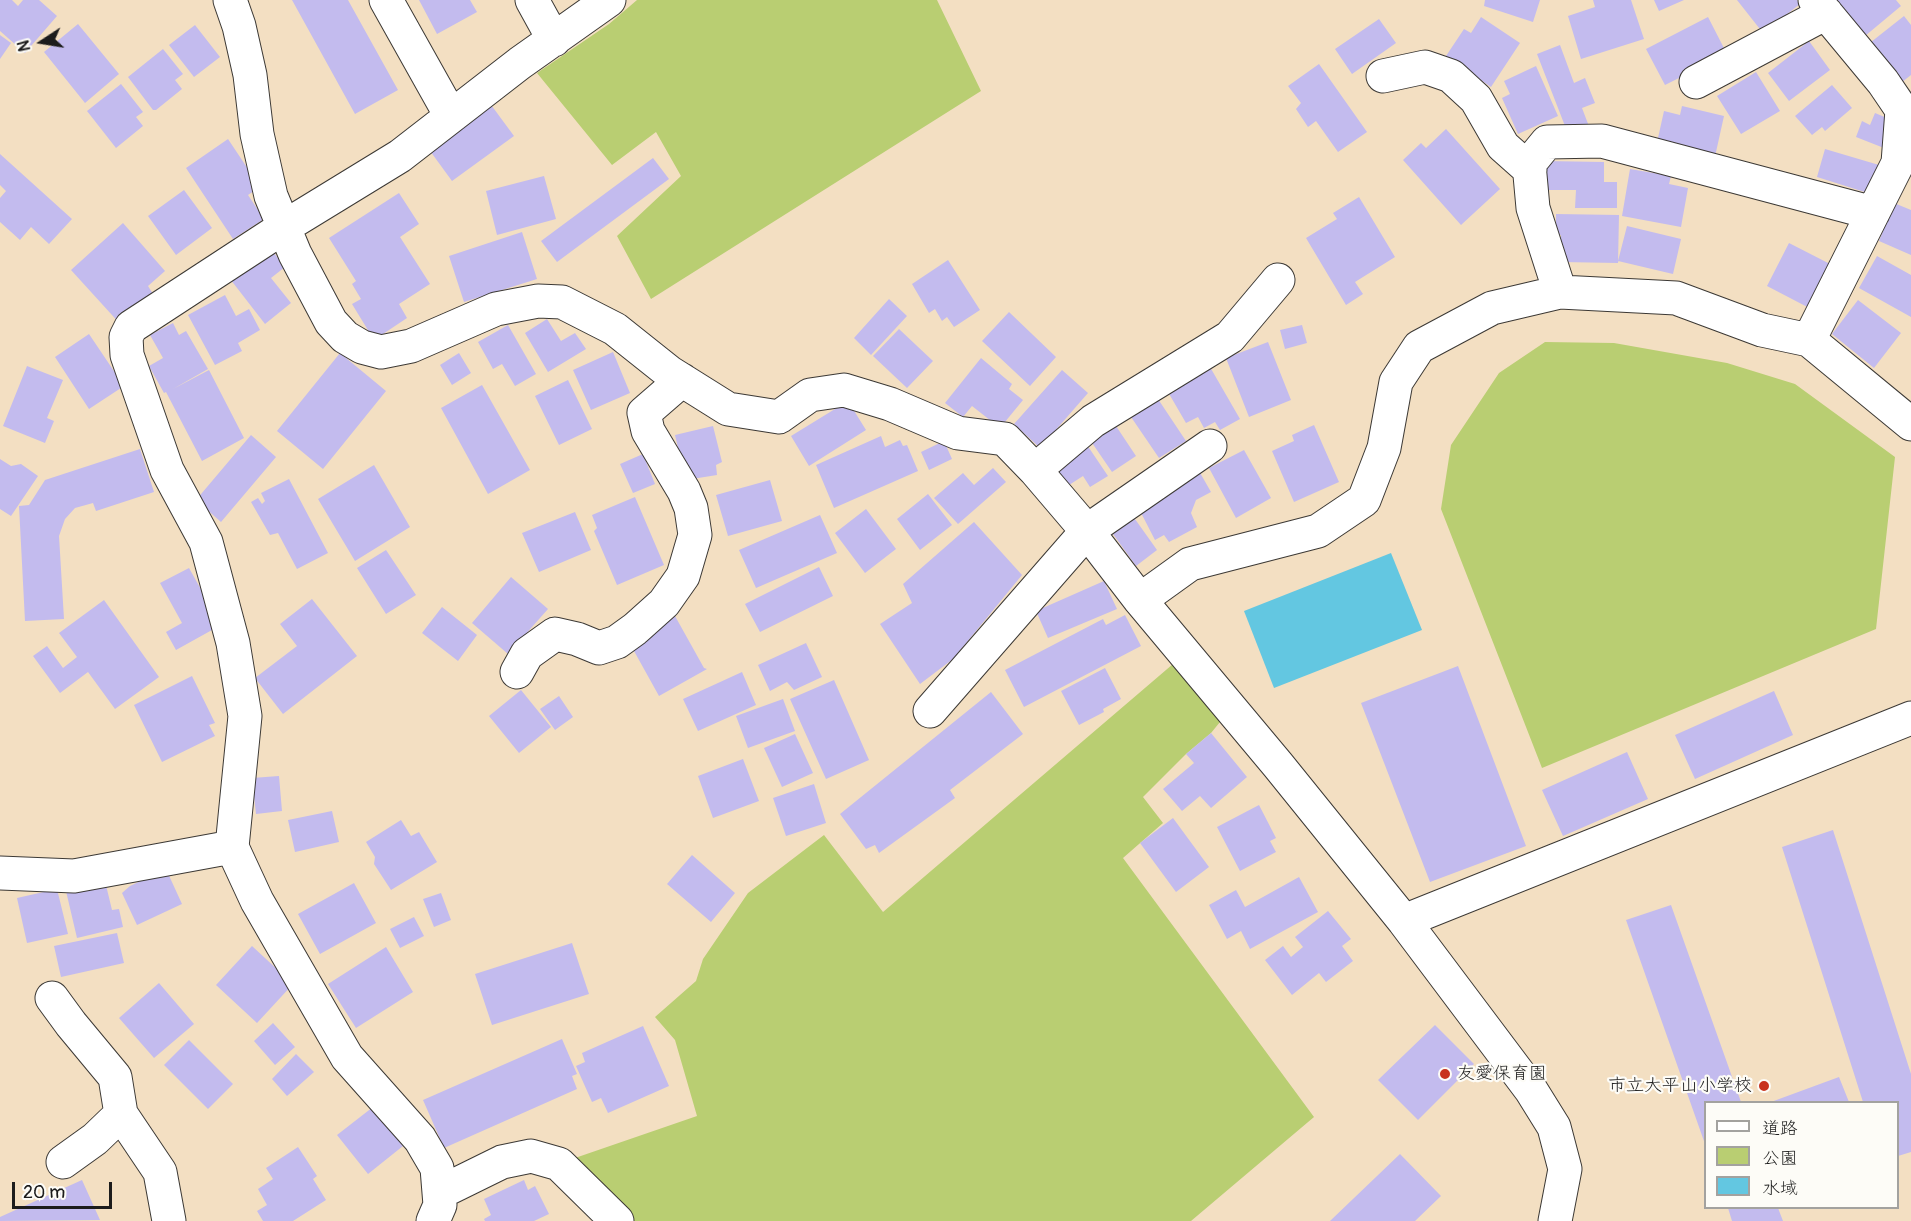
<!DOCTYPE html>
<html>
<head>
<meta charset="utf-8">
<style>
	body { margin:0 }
	#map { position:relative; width:1911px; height:1221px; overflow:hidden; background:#f3dfc2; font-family:Pangolin,"Klee One",sans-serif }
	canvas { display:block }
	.legend { position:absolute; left:1704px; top:1101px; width:195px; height:108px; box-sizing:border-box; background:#fdfcf7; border:2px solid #a3a29f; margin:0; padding:8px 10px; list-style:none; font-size:18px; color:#1c1c1c }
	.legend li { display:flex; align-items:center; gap:12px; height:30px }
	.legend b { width:30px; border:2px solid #a3a29f }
	.north { position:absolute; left:12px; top:12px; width:60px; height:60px; -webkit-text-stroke:4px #fdfcf7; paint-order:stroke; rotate:258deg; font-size:16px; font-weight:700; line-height:24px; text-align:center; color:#1c1c1c }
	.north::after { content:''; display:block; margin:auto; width:21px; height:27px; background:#1c1c1c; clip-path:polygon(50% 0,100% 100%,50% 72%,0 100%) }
	.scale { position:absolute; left:12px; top:1182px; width:100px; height:27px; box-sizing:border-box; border:3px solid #1c1c1c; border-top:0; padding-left:8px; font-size:18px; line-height:21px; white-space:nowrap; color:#1c1c1c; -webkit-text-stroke:4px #fdfcf7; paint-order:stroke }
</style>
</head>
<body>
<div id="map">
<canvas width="1911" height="1221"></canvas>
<ul class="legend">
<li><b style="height:8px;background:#fff"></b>道路</li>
<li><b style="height:16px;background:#b9ce72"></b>公園</li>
<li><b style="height:16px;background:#63c7e1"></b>水域</li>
</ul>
<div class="north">N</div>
<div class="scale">20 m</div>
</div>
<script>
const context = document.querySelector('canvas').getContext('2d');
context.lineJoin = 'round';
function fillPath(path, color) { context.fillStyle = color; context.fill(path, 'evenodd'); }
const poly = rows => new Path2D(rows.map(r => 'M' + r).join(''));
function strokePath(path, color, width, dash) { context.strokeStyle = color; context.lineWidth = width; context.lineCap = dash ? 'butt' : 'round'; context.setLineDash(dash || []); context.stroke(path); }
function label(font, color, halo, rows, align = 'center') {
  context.font = font + ' Pangolin,"Klee One",sans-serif'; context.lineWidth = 4.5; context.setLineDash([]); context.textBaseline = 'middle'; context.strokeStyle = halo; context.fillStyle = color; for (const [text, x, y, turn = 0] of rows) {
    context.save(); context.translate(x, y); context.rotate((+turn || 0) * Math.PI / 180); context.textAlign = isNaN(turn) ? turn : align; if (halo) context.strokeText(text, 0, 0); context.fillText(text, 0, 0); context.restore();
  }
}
fillPath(poly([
	[637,0,937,0,981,91,651,299,617,236,681,176,656,132,612,165,537,73,609,24],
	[1545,342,1614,343,1727,363,1795,384,1895,457,1876,629,1542,768,1441,509,1451,445,1499,373],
	[1173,664,1220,722,1211,733,1186,754,1143,797,1163,823,1123,858,1314,1117,1191,1221,632,1221,575,1158,697,1116,675,1040,655,1017,696,981,703,959,748,893,824,835,883,912]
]), '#b9ce72');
fillPath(poly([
	[1391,553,1422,630,1274,688,1244,611]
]), '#63c7e1');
fillPath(poly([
	[0,0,12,0,18,6,23,0,39,0,57,16,25,53,0,31],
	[292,0,348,0,398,90,355,114],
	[419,0,470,0,477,12,437,34],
	[1485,0,1540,0,1533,22,1484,6],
	[1593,0,1631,0,1644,39,1581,59,1568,16,1595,7],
	[1654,0,1684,0,1659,11],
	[1737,0,1797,0,1800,4,1763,33],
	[1836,0,1896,0,1901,6,1865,36],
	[1904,16,1911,25,1911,75,1897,86,1866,46],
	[1481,17,1520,43,1491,87,1446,56,1464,29,1471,33],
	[1708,17,1727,54,1665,85,1646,49],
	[1379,19,1396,43,1352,74,1335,49],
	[78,24,119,74,85,103,44,52],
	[195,25,220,57,194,77,169,45],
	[0,35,11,43,0,59],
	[1809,41,1830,70,1789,101,1768,73],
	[1560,45,1574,83,1585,78,1595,103,1582,108,1590,129,1565,126,1537,54],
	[163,49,183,74,175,80,182,89,156,110,153,110,128,77],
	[1319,64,1367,132,1338,152,1316,121,1308,127,1296,109,1301,103,1288,86],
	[1536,66,1558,116,1518,134,1502,98,1510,94,1504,81],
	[1756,72,1780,111,1741,134,1717,96],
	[121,84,143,112,136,117,143,126,116,148,87,111],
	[1832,85,1852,108,1825,131,1822,127,1812,135,1795,116],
	[486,98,514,136,452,181,425,144],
	[1682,106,1724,116,1714,161,1656,147,1664,111,1680,115],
	[1875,113,1899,123,1889,150,1856,137,1862,121,1870,125],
	[1446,129,1500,189,1461,225,1403,160,1421,143,1426,148],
	[228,139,260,187,248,195,264,219,233,239,186,168],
	[1825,149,1879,165,1871,194,1817,177],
	[0,154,72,219,49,244,31,227,20,240,0,222,0,198,6,191,0,185],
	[653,158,669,179,557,262,541,241],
	[1544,161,1604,162,1604,182,1617,182,1617,208,1575,208,1576,190,1544,190],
	[1630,169,1671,176,1669,184,1688,188,1681,227,1622,216],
	[544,176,556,219,497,235,486,191],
	[184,190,212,228,176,255,148,216],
	[399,193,419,224,400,237,430,284,399,304,407,318,374,340,352,304,361,299,352,284,356,281,329,238],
	[1359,197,1395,257,1355,282,1363,294,1346,305,1306,238,1337,219,1333,213],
	[1894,203,1911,210,1911,255,1879,241],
	[1556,214,1619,215,1618,263,1561,262,1561,235,1556,236],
	[123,223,165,271,148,286,155,297,122,326,71,270],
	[1627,226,1681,239,1673,274,1618,261],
	[522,232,537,279,464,302,449,256],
	[1789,243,1830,264,1815,311,1767,286],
	[267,244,285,267,271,278,291,303,265,324,227,275],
	[1877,256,1911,275,1911,317,1859,288],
	[948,260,980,310,954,327,947,317,942,321,935,309,929,313,912,284],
	[225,295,236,316,249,309,260,330,238,343,242,351,215,365,188,315],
	[889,299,907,316,871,355,854,338],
	[1858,300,1901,333,1874,368,1832,334],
	[1009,312,1056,357,1030,386,982,341],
	[547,319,561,341,575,333,586,349,548,372,525,333],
	[173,323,179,335,186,331,208,369,173,389,209,370,244,438,202,461,166,392,164,393,149,366,163,358,150,335],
	[508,325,536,374,515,386,502,364,493,369,478,342],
	[1302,325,1307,343,1285,349,1280,330],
	[899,329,933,361,907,388,873,356],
	[89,334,124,386,89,409,55,357],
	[1268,342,1291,400,1249,417,1226,358],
	[613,352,630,393,591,410,573,370],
	[340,353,386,391,323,469,277,431],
	[459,353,471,373,452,385,440,365],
	[981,358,1012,384,1009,389,1023,400,1000,428,972,406,963,417,945,403],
	[27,366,63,380,47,418,54,421,45,443,3,426],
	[1210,367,1240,419,1220,430,1215,422,1204,428,1198,417,1186,423,1168,392],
	[1062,370,1088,393,1040,448,1014,424],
	[568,380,592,429,559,445,535,396],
	[482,385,530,470,488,494,441,408],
	[1156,396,1186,441,1159,458,1129,414],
	[848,401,866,430,809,466,791,436],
	[1112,420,1136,456,1112,472,1088,437],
	[1314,425,1339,482,1294,502,1272,451,1294,441,1292,435],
	[713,426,722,462,716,465,717,475,692,479,685,477,675,435],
	[251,435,276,457,221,522,196,500],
	[881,436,885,447,900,440,903,446,907,445,918,471,834,508,816,465],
	[1083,439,1108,476,1090,487,1083,476,1066,487,1050,462],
	[944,441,952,459,929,470,921,452],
	[140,449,154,492,96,511,93,503,75,508,65,519,59,536,64,619,25,621,19,506,29,505,45,480],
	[1244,450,1271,498,1236,518,1209,468],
	[643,454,655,484,633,493,620,464],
	[0,459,11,466,21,464,38,476,11,516,0,509],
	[374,465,410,527,355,561,318,499],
	[993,468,1006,482,958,524,934,498,963,473,974,485],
	[1199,471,1211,492,1196,500,1191,513,1197,527,1169,542,1164,535,1155,540,1138,507],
	[289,479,328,553,297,569,278,533,270,535,251,502,258,498,262,504,265,501,261,493],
	[770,480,782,521,728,536,716,495],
	[928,494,952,525,920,550,897,519],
	[635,497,664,565,617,585,594,531,597,528,592,515],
	[866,509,896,549,865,573,835,533],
	[575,512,591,550,539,572,522,533],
	[1130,512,1157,550,1136,566,1108,527],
	[820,515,837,553,756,588,739,550],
	[974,522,1022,575,953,659,920,684,880,624,912,603,903,584],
	[386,550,416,595,386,614,357,568],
	[819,567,833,596,760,632,745,604],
	[189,568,221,625,176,650,166,632,182,623,160,583],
	[511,577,548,609,508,654,472,623],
	[1104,581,1117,609,1048,638,1036,611],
	[312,599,357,656,283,714,255,678,297,646,280,624],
	[104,600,159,677,115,709,88,672,60,693,33,656,47,646,63,668,77,657,59,633],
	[442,607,477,635,458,661,422,633],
	[1125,615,1141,646,1024,707,1005,670,1103,619,1106,625],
	[675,616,704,668,707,669,659,696,629,642],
	[806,643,822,677,794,690,787,682,770,691,758,665],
	[1458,666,1526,846,1430,882,1361,703],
	[1105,668,1121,699,1103,709,1104,712,1079,725,1061,691],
	[742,672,756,705,698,731,683,699],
	[192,676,215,723,209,725,215,736,162,762,134,705],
	[834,680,869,760,826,779,790,699],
	[521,690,551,727,519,753,489,716],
	[1774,691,1793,735,1695,779,1675,735],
	[991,692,1023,734,950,790,955,798,879,853,875,845,866,849,840,814],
	[559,696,573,717,555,730,540,709],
	[783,699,795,731,748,748,736,716],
	[1211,733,1247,777,1211,808,1200,796,1182,811,1163,789,1194,763,1186,754],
	[795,734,813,773,782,787,764,748],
	[1627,752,1648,799,1563,836,1542,790],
	[743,759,759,801,713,818,698,776],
	[279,776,282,811,256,814,252,778],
	[814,784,826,823,786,836,773,798],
	[1259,805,1276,838,1270,841,1276,852,1240,871,1217,827],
	[332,811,339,842,295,852,288,820],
	[1173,818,1209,867,1176,892,1140,843],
	[401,820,411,836,419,832,437,862,391,890,374,864,375,857,366,842],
	[1833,830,1911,1074,1911,1152,1898,1156,1898,1102,1863,1102,1782,847],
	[692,855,735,893,711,922,667,884],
	[166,869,182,904,137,925,122,893,130,886],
	[1299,877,1318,912,1250,949,1241,931,1227,939,1209,905,1236,890,1245,907],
	[105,881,112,910,119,909,123,927,77,938,66,891],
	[354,883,376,923,320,954,298,914],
	[57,889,68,934,27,943,17,898],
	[441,893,451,920,434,927,423,899],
	[1671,905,1741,1102,1706,1102,1705,1144,1626,920],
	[1328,911,1351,939,1342,946,1353,961,1326,982,1319,973,1292,995,1265,960,1283,946,1291,957,1303,947,1295,937],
	[414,917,424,936,400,948,390,929],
	[117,933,124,963,61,977,54,946],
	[572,943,589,994,492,1025,475,974],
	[252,946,293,984,257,1023,216,985],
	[386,947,413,992,356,1028,328,984],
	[159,983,194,1024,154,1058,119,1018],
	[273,1023,295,1047,275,1065,254,1041],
	[1435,1025,1474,1064,1418,1120,1378,1080],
	[643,1026,669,1086,608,1113,601,1098,592,1102,576,1066,585,1062,582,1053],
	[562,1039,577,1074,572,1076,577,1089,444,1148,423,1100],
	[189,1040,233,1084,208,1109,164,1065],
	[296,1054,314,1072,287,1096,272,1079],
	[1839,1077,1849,1102,1771,1102],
	[373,1107,403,1146,368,1174,337,1135],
	[298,1147,317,1176,313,1179,326,1200,293,1221,263,1221,257,1211,267,1205,258,1189,273,1179,266,1168],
	[1400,1154,1441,1196,1415,1221,1330,1221],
	[82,1180,100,1220,0,1221,0,1217],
	[524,1180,528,1190,535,1186,549,1214,534,1221,485,1221,484,1219,491,1215,484,1199],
	[1728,1208,1778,1208,1783,1221,1732,1221]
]), '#c3bbee');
const minor = poly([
	[230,0,239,26,250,75,257,134,271,196,295,254,331,322,345,337,362,347,381,352,411,346,496,309,538,301,562,302,615,329,669,372,728,409,779,417,810,395,844,390,890,404,958,433,1005,439,1035,470,1087,531,1140,600,1278,765,1404,921,1531,1090,1554,1127,1565,1169,1555,1221],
	[386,0,451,116],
	[532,0,554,40],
	[1383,76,1425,67,1451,76,1476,99,1503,146,1530,170],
	[1696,82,1826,13],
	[1560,292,1533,208,1529,164,1547,142,1602,141,1873,213],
	[1809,340,1898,163,1902,110,1883,82,1815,0],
	[1035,470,1093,421,1230,337,1278,280],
	[1140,600,1190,564,1318,531,1364,500,1384,448,1396,382,1419,347,1492,308,1560,292,1676,298,1762,330,1809,340,1911,424],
	[517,672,527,654,555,634,577,639,599,648,617,642,635,629,664,603,683,576,695,535,691,508,684,491,648,431,644,413,682,380],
	[930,711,1087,531,1210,446],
	[0,873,74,876,232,847],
	[1404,921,1911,718],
	[52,998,71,1024,115,1077,121,1114,95,1139,63,1162],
	[121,1114,160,1172,169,1221],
	[439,1193,502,1162,531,1156,559,1164,617,1221],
	[433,1221,440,1205,437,1168,420,1139,347,1057,257,901,232,847,245,716,233,643,206,542,167,470,127,355,126,337,131,327,284,227,400,156,520,63,609,0]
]);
strokePath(minor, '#3c3935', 35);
strokePath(minor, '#fff', 33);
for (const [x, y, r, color] of [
	[1445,1074,6,"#c8321e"],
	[1764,1086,6,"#c8321e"]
]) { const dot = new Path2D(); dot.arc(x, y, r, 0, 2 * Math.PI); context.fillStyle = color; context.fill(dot); strokePath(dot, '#fdfcf7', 2); }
label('18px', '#1c1c1c', '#fdfcf7', [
	["友愛保育園",1457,1074],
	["市立大平山小学校",1752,1086,"right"]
], 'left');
</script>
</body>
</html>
